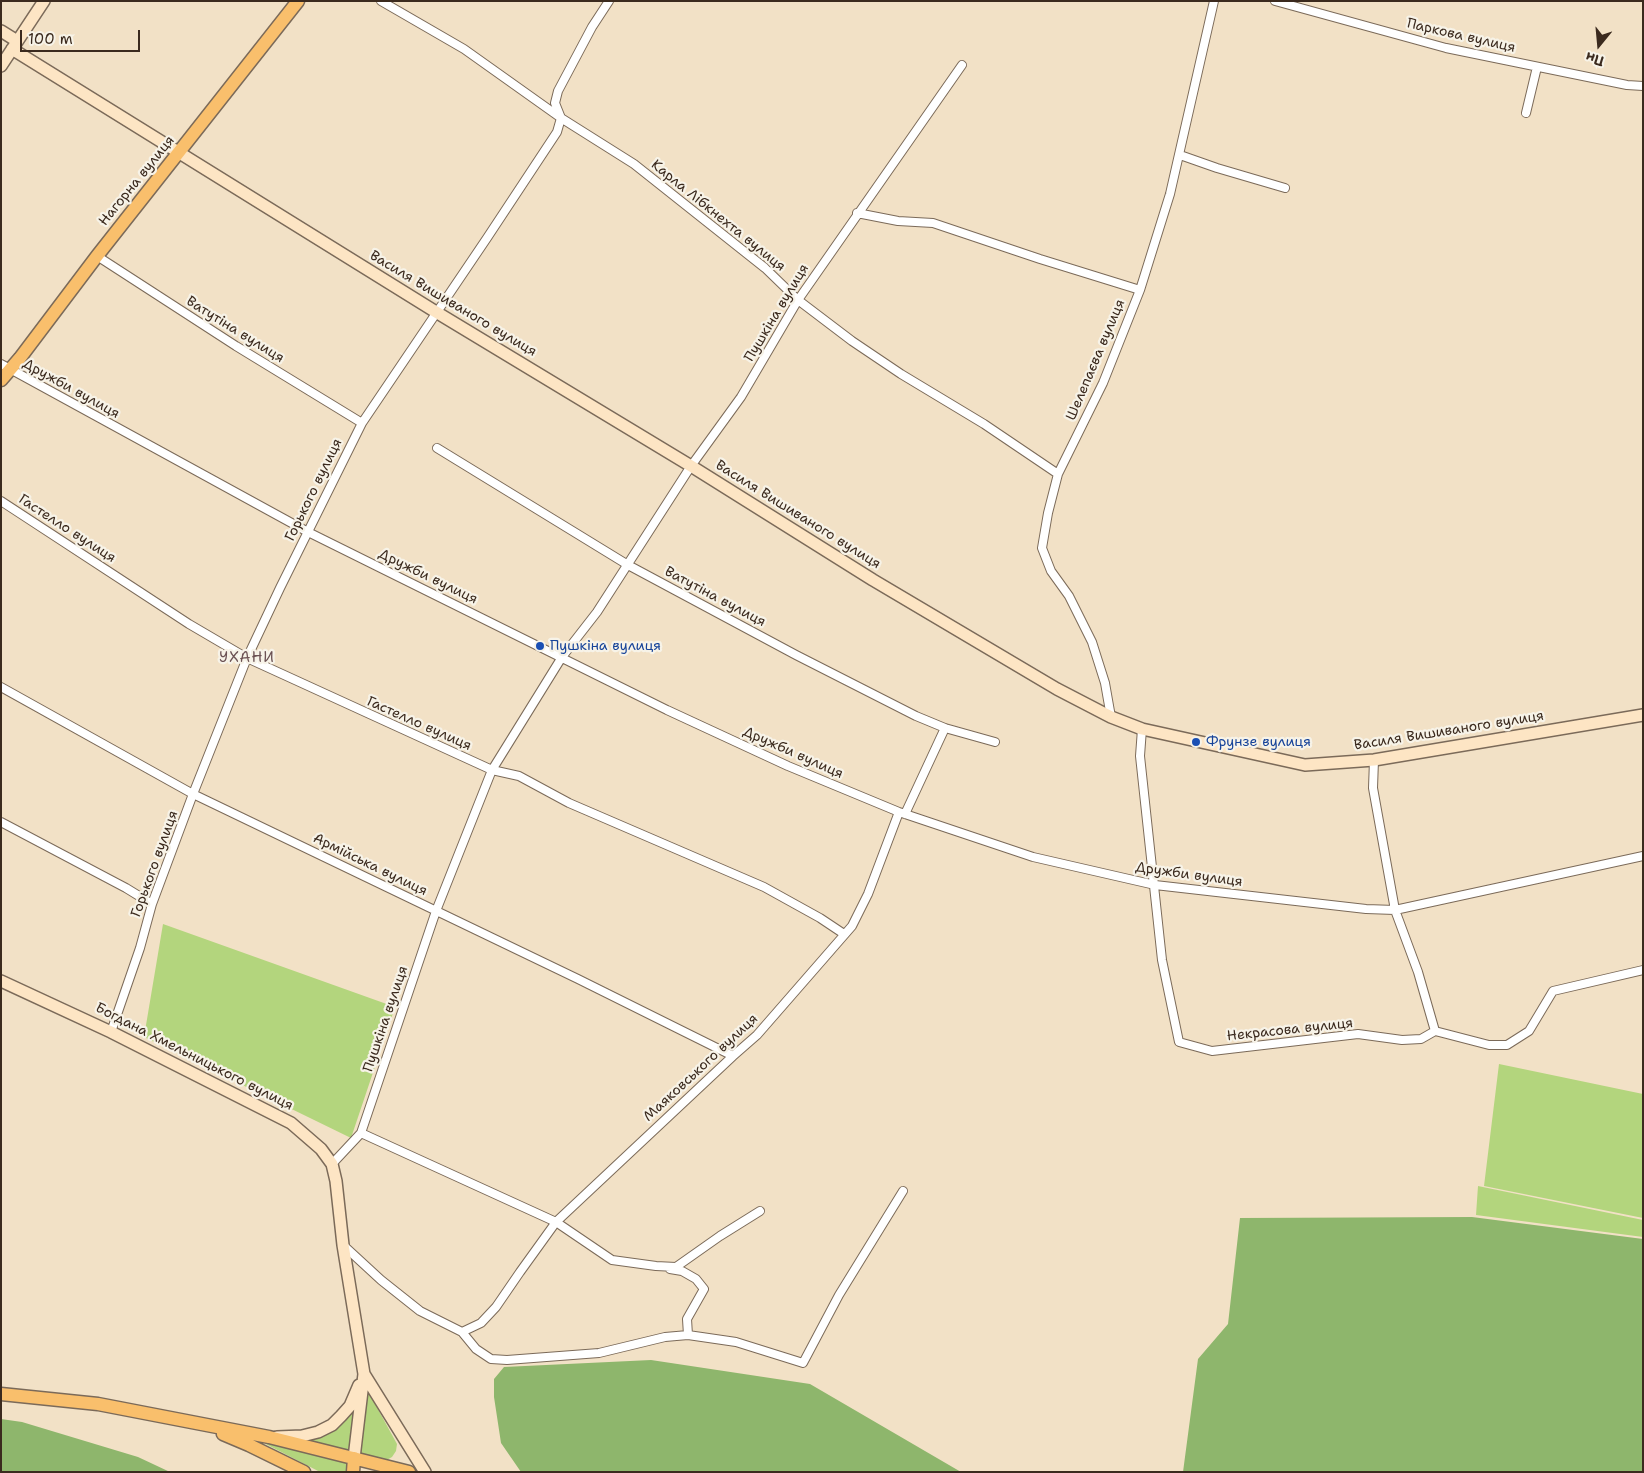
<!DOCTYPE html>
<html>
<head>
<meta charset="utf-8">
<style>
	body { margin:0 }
	#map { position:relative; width:1644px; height:1473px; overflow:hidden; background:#f2e1c6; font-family:"Shantell Sans",sans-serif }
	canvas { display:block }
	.frame { position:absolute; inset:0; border:2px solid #3b2a1e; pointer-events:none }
	.north { position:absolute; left:1574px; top:20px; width:50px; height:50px; -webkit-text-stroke:4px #f7f3e8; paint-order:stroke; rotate:197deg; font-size:14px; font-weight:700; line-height:20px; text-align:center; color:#3b2a1e }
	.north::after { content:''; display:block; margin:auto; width:18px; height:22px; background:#3b2a1e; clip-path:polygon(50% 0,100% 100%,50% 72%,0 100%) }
	.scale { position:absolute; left:20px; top:30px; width:120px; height:22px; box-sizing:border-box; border:2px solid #3b2a1e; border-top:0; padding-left:6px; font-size:15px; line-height:18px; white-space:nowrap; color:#3b2a1e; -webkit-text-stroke:4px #f7f3e8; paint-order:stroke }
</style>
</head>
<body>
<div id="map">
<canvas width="1644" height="1473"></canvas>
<div class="frame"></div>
<div class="north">Пн</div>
<div class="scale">100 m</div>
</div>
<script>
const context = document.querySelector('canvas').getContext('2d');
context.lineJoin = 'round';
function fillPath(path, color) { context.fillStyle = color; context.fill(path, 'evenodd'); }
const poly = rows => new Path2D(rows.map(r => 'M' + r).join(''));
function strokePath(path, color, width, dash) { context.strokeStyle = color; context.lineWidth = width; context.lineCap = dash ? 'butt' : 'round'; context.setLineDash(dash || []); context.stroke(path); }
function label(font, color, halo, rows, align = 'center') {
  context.font = font + ' "Shantell Sans",sans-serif'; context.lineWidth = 4.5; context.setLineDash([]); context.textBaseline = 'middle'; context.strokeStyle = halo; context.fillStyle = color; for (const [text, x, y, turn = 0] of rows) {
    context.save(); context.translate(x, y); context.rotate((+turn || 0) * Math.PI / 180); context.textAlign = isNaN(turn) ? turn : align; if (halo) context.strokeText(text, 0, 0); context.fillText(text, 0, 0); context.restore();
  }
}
fillPath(poly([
	[163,924,395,1007,351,1138,144,1037],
	[1499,1064,1643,1094,1643,1218,1484,1186],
	[1478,1186,1643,1220,1643,1237,1476,1215],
	[368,1391,397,1444,396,1451,392,1457,385,1461,360,1456],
	[357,1400,349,1454,305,1440,323,1436,339,1427,352,1411],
	[254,1438,348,1462,347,1472,320,1472]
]), '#b3d57d');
fillPath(poly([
	[1472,1217,1643,1239,1643,1472,1183,1472,1198,1359,1228,1324,1240,1218],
	[651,1360,810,1384,961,1472,521,1472,501,1443,494,1397,494,1379,504,1367],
	[1,1419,22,1422,138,1457,170,1472,1,1472]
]), '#8eb66c');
const street = poly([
	[381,1,464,49,561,118,634,164,765,268,798,300,852,341,901,374,984,424,1058,474],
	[1275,1,1446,48,1627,85,1643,86],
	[1526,113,1537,67],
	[1180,155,1217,168,1285,188],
	[857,213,898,221,933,223,1040,259,1140,290],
	[97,256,236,346,362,423],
	[1,364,308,532,667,710,788,766,899,812,1033,857,1155,885,1366,909,1395,910,1643,856],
	[437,448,628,565,796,655,916,716,945,728,995,742],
	[1,501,189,624,247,658,492,770,519,776,569,803,764,887,820,918,844,934],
	[1,687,193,794,578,979,733,1056],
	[1111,717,1105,683,1092,642,1069,596,1051,571,1042,548,1048,513,1058,474,1103,383,1140,290,1170,194,1214,1],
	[1142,729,1140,756,1162,960,1179,1042,1212,1051,1358,1034,1402,1040,1421,1039,1435,1031,1489,1045,1507,1045,1529,1031,1553,991,1643,970],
	[1374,760,1373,788,1395,910,1418,972,1435,1031],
	[905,814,945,728],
	[1,822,126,888,152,904],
	[111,1032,140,948,152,904,193,794,247,658,280,588,362,423,487,238,557,132,561,118,555,103,558,91,592,27,609,1],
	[361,1133,556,1222,612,1260,656,1266,676,1267,720,1236,760,1211],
	[332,1164,361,1133,436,911,492,770,562,657,597,612,691,466,741,397,798,300,962,65],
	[343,1245,381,1280,420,1311,462,1332,481,1323,496,1307,520,1272,556,1222,733,1056,757,1035,852,926,868,894,899,812],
	[670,1269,682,1271,696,1279,704,1289,687,1319,688,1335],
	[462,1332,476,1349,491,1359,507,1360,599,1353,665,1337,688,1335,736,1342,803,1363,839,1295,903,1191]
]);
const secondary = poly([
	[1,31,17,41],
	[12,49,436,312,691,466,873,580,1057,689,1111,717,1142,729,1305,765,1374,760,1643,715],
	[1,66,44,1],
	[1,981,111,1032,291,1123,321,1149,332,1164,336,1181,343,1245,364,1374,354,1458],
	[364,1374,425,1472],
	[277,1437,302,1436,318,1432,332,1425,341,1416,350,1406,359,1385]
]);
const primary = poly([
	[1,380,20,358,97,256,298,1],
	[1,1394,98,1404,269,1437,409,1472],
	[223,1434,249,1445,304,1472],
	[353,1472,354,1458]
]);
strokePath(street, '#7b6a59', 10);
strokePath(secondary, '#7b6a59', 14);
strokePath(primary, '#7b6a59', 15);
strokePath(street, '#fff', 8);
strokePath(secondary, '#fde5c4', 11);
strokePath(primary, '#f9bf6c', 12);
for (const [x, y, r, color] of [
	[540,646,5,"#1a4fb4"],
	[1196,742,5,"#1a4fb4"]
]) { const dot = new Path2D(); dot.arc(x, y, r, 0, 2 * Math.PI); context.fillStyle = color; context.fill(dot); strokePath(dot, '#f7f3e8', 2); }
label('14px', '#3b2a1e', '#f7f3e8', [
	["Паркова вулиця",1461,36,13],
	["Нагорна вулиця",137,181,-51],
	["Карла Лібкнехта вулиця",718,216,39],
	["Василя Вишиваного вулиця",453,304,31],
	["Пушкіна вулиця",777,313,-59],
	["Ватутіна вулиця",235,330,32],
	["Шелепаєва вулиця",1096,360,-67],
	["Дружби вулиця",71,389,29],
	["Горького вулиця",314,490,-64],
	["Василя Вишиваного вулиця",798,515,32],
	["Гастелло вулиця",67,529,33],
	["Дружби вулиця",428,577,26],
	["Ватутіна вулиця",715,597,28],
	["Гастелло вулиця",419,724,24],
	["Василя Вишиваного вулиця",1449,731,-9],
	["Дружби вулиця",793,753,24],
	["Горького вулиця",155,864,-70],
	["Армійська вулиця",370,865,26],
	["Дружби вулиця",1189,875,8],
	["Пушкіна вулиця",386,1019,-71],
	["Некрасова вулиця",1290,1030,-6],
	["Богдана Хмельницького вулиця",194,1057,27],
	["Маяковського вулиця",701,1068,-43]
]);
label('14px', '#164399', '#f7f3e8', [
	["Пушкіна вулиця",550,646],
	["Фрунзе вулиця",1206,742]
], 'left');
context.letterSpacing = '1px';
label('15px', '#6c5254', '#f7f3e8', [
	["УХАНИ",247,658]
]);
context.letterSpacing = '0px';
</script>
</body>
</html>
